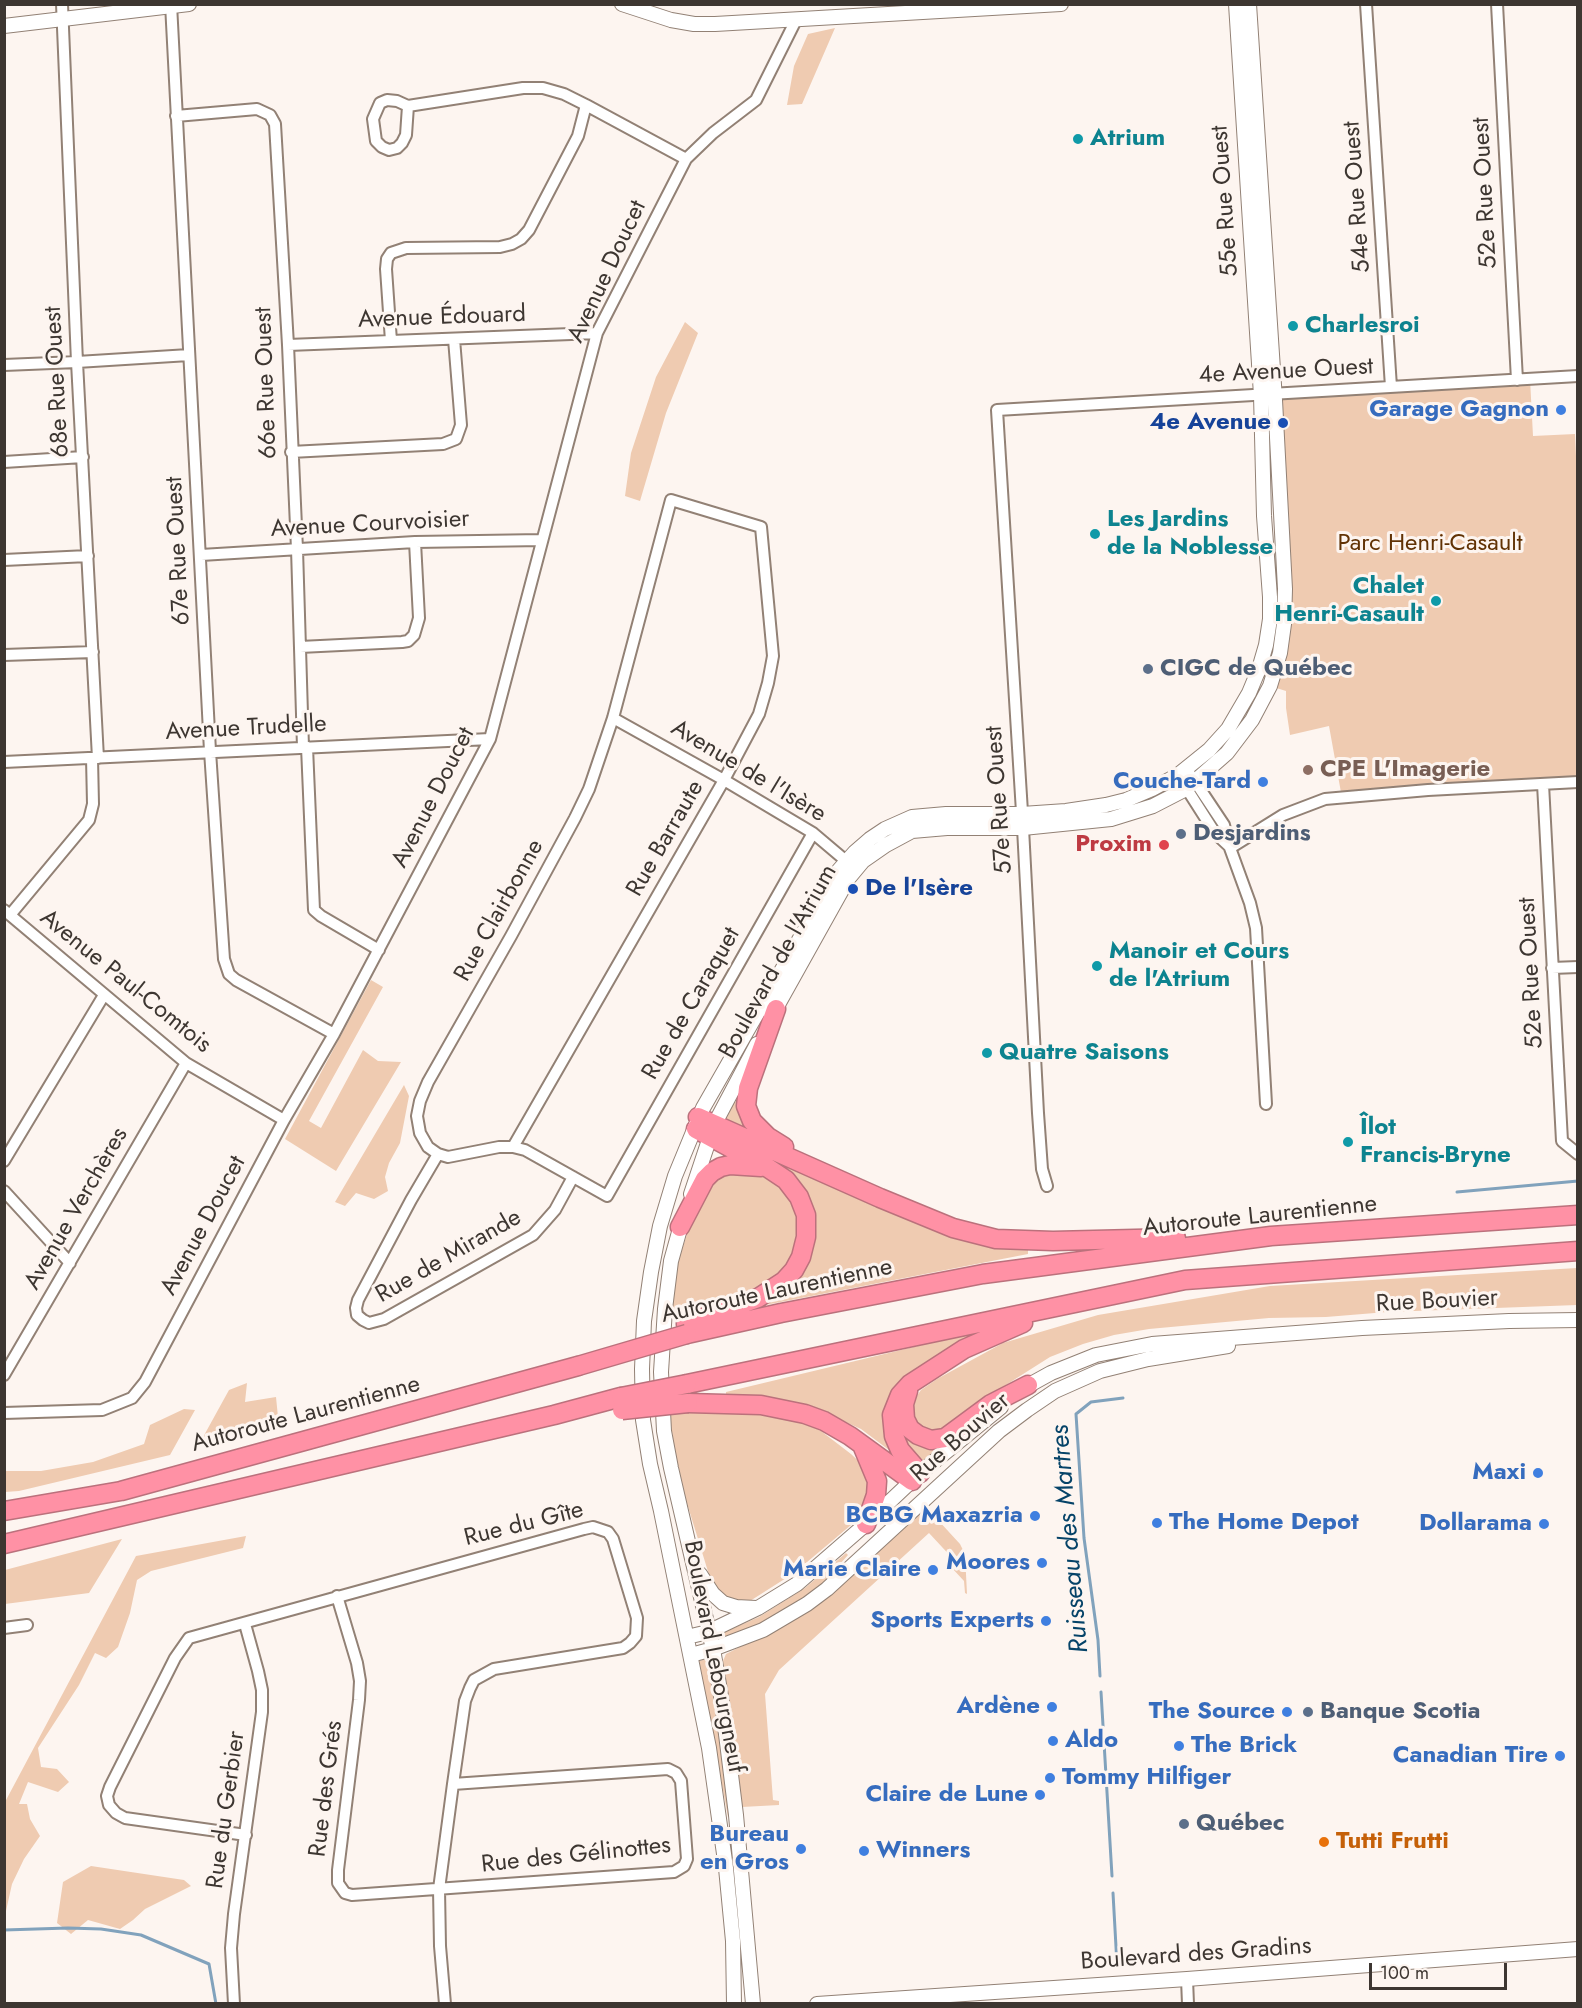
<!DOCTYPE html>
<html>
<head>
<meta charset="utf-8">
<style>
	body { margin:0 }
	#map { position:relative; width:1582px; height:2008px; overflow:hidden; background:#fdf5f0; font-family:Jost,sans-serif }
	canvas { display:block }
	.frame { position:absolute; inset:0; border:6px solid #3d3631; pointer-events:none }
	.scale { position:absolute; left:1369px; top:1963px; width:138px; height:27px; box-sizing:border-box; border:3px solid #3d3631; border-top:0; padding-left:8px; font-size:18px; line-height:21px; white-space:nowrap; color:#3d3631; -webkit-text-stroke:4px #fdf5f0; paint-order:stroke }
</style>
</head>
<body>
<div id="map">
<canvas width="1582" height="2008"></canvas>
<div class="frame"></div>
<div class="scale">100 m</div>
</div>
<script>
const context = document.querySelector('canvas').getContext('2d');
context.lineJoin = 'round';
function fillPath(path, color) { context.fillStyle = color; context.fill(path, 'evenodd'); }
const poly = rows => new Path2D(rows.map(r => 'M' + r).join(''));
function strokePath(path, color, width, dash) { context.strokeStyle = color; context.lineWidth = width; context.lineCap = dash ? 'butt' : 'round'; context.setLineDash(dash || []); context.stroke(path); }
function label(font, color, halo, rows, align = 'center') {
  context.font = font + ' Jost,sans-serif'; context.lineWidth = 6; context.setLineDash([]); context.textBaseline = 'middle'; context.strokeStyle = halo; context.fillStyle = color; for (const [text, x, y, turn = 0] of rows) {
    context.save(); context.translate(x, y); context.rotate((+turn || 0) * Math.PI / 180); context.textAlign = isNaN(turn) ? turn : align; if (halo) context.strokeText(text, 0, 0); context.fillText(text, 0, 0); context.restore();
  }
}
fillPath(poly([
	[835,28,802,104,787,105,794,66,808,34],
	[685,322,698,333,666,413,640,501,625,496,631,453,656,377],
	[1530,379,1533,436,1575,434,1578,500,1577,782,1342,798,1329,726,1290,735,1286,708,1286,691,1270,686,1280,653,1275,394],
	[371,980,383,987,309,1121,321,1128,363,1050,378,1061,401,1062,336,1171,285,1139],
	[404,1085,409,1096,400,1143,389,1163,385,1177,388,1191,374,1199,356,1193,345,1206,335,1202],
	[738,1101,745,1124,742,1128,726,1123,727,1120,725,1119,733,1102],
	[765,1154,918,1224,940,1232,1028,1247,1028,1254,760,1306,772,1294,811,1220,763,1158],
	[749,1169,777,1182,796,1204,801,1231,793,1262,761,1291,669,1320,677,1265,689,1228,714,1177],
	[1577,1268,1577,1305,1387,1312,1326,1317,1269,1318,1149,1329,1114,1335,1083,1344,1050,1357,990,1395,953,1426,933,1433,920,1426,915,1419,912,1409,914,1400,921,1390,937,1379,1003,1343,1098,1315,1270,1286],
	[972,1333,975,1336,934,1358,913,1371,899,1383,892,1448,889,1450,861,1429,819,1410,726,1395,726,1392],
	[247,1383,245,1402,276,1397,278,1417,202,1439,229,1390],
	[184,1409,195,1410,170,1455,19,1491,5,1492,5,1471,41,1471,93,1462,144,1444,150,1425],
	[744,1409,802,1421,821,1431,851,1454,865,1467,869,1476,866,1510,857,1520,794,1573,750,1601,737,1601,728,1599,720,1593,710,1578,686,1500,675,1452,669,1411],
	[900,1430,935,1449,935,1453,922,1466,904,1448],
	[926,1507,960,1544,965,1554,967,1594,965,1593,964,1581,951,1567,955,1561,929,1533,779,1670,765,1694,773,1800,779,1801,779,1805,742,1807,723,1661,726,1654,795,1619,819,1604],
	[246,1536,243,1548,151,1571,137,1580,130,1613,118,1647,106,1658,95,1653,79,1685,38,1748,41,1767,57,1769,69,1782,58,1792,28,1782,19,1804,27,1804,30,1819,40,1836,24,1859,12,1884,6,1911,5,1935,5,1802,136,1556],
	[122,1539,89,1593,5,1604,5,1570],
	[846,1553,848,1555,815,1592,765,1622,721,1640,720,1634,759,1617,805,1588],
	[707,1659,723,1756,731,1816,728,1817,699,1661],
	[91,1866,184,1880,191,1886,145,1909,133,1920,120,1929,88,1920,71,1934,57,1923,63,1882]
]), '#efcbb1');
strokePath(poly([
	[1457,1192,1578,1181],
	[1100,1676,1098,1640,1084,1538,1076,1414,1091,1402,1123,1398],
	[1101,1692,1112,1876],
	[1113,1893,1117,1965],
	[4,1930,68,1928,101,1929,141,1935,209,1964,216,2004]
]), '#81a2bc', 3);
const street = poly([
	[62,4,77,362,98,758],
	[171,4,210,751,224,959,229,974,236,980,334,1034],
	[1366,4,1391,387],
	[1497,4,1517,380],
	[408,106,406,135,402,143,397,148,389,150,382,147,376,141,373,119,380,103,387,100,397,101,408,106,523,88,543,88,564,94,586,105,686,159],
	[176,116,257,109,270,115,275,124,288,345,297,549,303,747],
	[391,341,386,269,387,259,391,253,406,248,500,247,512,244,521,239,529,230,578,136,586,105],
	[288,345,597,333],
	[4,365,77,362,189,355],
	[291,452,443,444,456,439,461,425,454,339],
	[4,462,83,457],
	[201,555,415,542,542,540],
	[4,560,88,556],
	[300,647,402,642,408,641,414,635,419,618,415,542],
	[4,655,93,652],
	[613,718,724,780,813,833,852,866],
	[307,747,314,910,321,916,379,950],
	[4,762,490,739],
	[1186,768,1224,825,1230,848,1250,903,1256,928,1266,1104],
	[1178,775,1215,833,1230,847],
	[1543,784,1562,1141,1578,1154],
	[1230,848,1283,815,1325,799,1428,790,1578,782],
	[4,910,186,1063,284,1120],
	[10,915,89,820,93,804,92,758],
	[1552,968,1578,967],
	[513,1147,724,780,759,714,768,683,773,656,761,527,671,500,613,718,589,789,575,818,511,936,428,1082,420,1101,417,1116,420,1133,428,1147,438,1154,448,1157,499,1147,513,1147,525,1150,607,1196,813,833],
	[438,1154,411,1200,358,1300,356,1308,357,1315,363,1320,369,1323,384,1319,533,1235,555,1210,573,1177],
	[4,1161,104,995],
	[1047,1186,1042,1169,1038,1113,1023,828,997,410,1578,376],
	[4,1191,70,1263],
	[4,1375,186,1063],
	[4,1413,102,1410,132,1398,145,1382,284,1120,334,1034,490,739,597,333,686,159,713,133,756,100,796,20],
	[337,1596,357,1663,360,1681,359,1700,338,1870,338,1883,345,1893,352,1895,674,1872,684,1866,687,1859,681,1781,676,1773,668,1769,453,1784],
	[4,1628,27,1625],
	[246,1835,125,1818,116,1813,109,1805,107,1796,110,1787,175,1658,189,1638,584,1529,593,1527,608,1532,613,1539,637,1618,636,1636,630,1643,623,1648,494,1669,474,1680,470,1688,465,1701,453,1784,439,1889,440,1946,445,2004],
	[1187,1979,1188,2004],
	[234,2004,231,1948,234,1914,262,1712,262,1690,258,1671,245,1624]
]);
const secondary = poly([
	[622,4,671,20,694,24,715,24,1061,4],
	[4,26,189,4],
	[771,1017,848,879,863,861,886,845,912,831,947,828,1023,828,1111,819,1153,806,1186,789,1227,753,1252,720,1270,686,1280,653,1284,624,1285,589,1275,400,1249,4],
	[691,1194,714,1125,757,1044],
	[683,1218,671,1261,665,1309,661,1372,664,1431,671,1468,713,1649,722,1702,736,1815,753,2004],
	[1022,1389,1051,1373,1096,1355,1152,1344,1362,1328,1509,1321,1578,1320],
	[700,1574,713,1594,723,1603,736,1607,756,1608],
	[687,1637,708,1632,758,1608,797,1584,866,1524,920,1473,1001,1407],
	[691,1655,713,1649,763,1630,807,1604,827,1589,999,1431,1027,1410,1055,1391,1100,1371,1148,1359,1228,1346],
	[734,2004,733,1941,726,1868,709,1748,661,1511,650,1464,643,1420,642,1369,644,1321,651,1272,660,1226,675,1176,703,1108,839,870,855,852,870,839,885,829,912,817,946,814,1022,814,1066,811,1106,805,1126,800,1152,789,1178,775,1209,750,1228,729,1249,693,1259,669,1266,645,1270,619,1270,597,1264,516,1261,395,1236,4],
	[817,2004,1187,1979,1578,1949]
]);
const highway = poly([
	[776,1009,748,1088,746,1106,752,1121,768,1137,784,1147],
	[698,1117,880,1198,953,1228,996,1239,1053,1241,1176,1238],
	[680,1227,705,1179,712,1172,721,1167,730,1165,761,1167],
	[686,1324,758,1298,784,1281,794,1270,801,1257,806,1237,806,1215,799,1197,786,1180,768,1168,696,1129],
	[687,1334,781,1313,983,1274,1271,1236,1578,1215],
	[687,1384,1185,1280,1578,1251],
	[908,1391,904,1404,905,1419,910,1429,918,1435,931,1440,945,1438,991,1404,1028,1385],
	[688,1403,761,1405,805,1414,824,1421,850,1436,912,1481],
	[862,1445,877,1481,876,1495,866,1524],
	[920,1473,900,1450,894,1436,892,1415,900,1395,910,1384,964,1349,1023,1323],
	[4,1511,121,1491,578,1366],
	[4,1544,554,1415,621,1397]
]);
strokePath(street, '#928175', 14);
strokePath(secondary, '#928175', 16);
strokePath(highway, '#bb717c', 21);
strokePath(street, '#fff', 10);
strokePath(secondary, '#fff', 14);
strokePath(highway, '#ff91a5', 18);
const highwayBridge = poly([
	[578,1366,687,1334],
	[621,1397,687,1384],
	[622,1410,688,1403]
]);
strokePath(highwayBridge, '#bb717c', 21, []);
strokePath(highwayBridge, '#ff91a5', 18);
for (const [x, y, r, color] of [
	[1078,139,6,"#0f9aa8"],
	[1293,326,6,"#0f9aa8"],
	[1561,410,6,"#3f7fe0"],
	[1283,423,6,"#1a4fb4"],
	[1095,534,6,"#0f9aa8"],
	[1436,601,6,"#0f9aa8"],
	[1148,669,6,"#5c6f8a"],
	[1308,770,6,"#8d6e63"],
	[1263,782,6,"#3f7fe0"],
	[1181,834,6,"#5c6f8a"],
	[1164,845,6,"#e0444e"],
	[853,889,6,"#1a4fb4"],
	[1097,966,6,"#0f9aa8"],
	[987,1053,6,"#0f9aa8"],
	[1348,1142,6,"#0f9aa8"],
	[1538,1473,6,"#3f7fe0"],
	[1035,1516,6,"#3f7fe0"],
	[1157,1523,6,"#3f7fe0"],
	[1544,1524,6,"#3f7fe0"],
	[1042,1563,6,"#3f7fe0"],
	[933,1570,6,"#3f7fe0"],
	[1046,1621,6,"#3f7fe0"],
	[1052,1707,6,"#3f7fe0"],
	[1287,1712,6,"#3f7fe0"],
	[1308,1712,6,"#5c6f8a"],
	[1053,1741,6,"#3f7fe0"],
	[1179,1746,6,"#3f7fe0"],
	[1560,1756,6,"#3f7fe0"],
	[1050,1778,6,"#3f7fe0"],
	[1040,1795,6,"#3f7fe0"],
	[1184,1824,6,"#5c6f8a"],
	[1324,1842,6,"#e8710a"],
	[801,1849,6,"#3f7fe0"],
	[864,1851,6,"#3f7fe0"]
]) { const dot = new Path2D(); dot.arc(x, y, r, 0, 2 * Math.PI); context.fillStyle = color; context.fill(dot); strokePath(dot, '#fdf5f0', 2); }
label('bold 24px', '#0d838f', '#fdf5f0', [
	["Atrium",1090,139],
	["Charlesroi",1305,326],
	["Les Jardins",1107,520],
	["de la Noblesse",1107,548],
	["Chalet",1424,587,"right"],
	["Henri-Casault",1424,615,"right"],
	["Manoir et Cours",1109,952],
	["de l'Atrium",1109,980],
	["Quatre Saisons",999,1053],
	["Îlot",1360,1128],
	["Francis-Bryne",1360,1156]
], 'left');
label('24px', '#3d3631', '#fdf5f0', [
	["52e Rue Ouest",1486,193,-93],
	["54e Rue Ouest",1358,197,-94],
	["55e Rue Ouest",1226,201,-94],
	["Avenue Doucet",608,272,-65],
	["Avenue Édouard",442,318,-2],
	["4e Avenue Ouest",1286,372,-3],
	["68e Rue Ouest",58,382,-93],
	["66e Rue Ouest",267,383,-92],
	["Avenue Courvoisier",370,525,-3],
	["67e Rue Ouest",179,551,-93],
	["Avenue Trudelle",246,729,-3],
	["Avenue de l'Isère",748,772,31],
	["Avenue Doucet",434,798,-63],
	["57e Rue Ouest",1000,800,-94],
	["Rue Barraute",666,839,-60],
	["Rue Clairbonne",500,911,-61],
	["Boulevard de l'Atrium",779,962,-61],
	["52e Rue Ouest",1532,973,-93],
	["Avenue Paul-Comtois",125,982,39],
	["Rue de Caraquet",692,1004,-60],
	["Avenue Verchères",77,1209,-60],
	["Autoroute Laurentienne",1260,1217,-6],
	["Avenue Doucet",204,1226,-62],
	["Rue de Mirande",449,1257,-30],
	["Autoroute Laurentienne",777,1292,-12],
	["Rue Bouvier",1437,1302,-3],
	["Autoroute Laurentienne",306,1415,-15],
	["Rue Bouvier",961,1438,-41],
	["Rue du Gîte",524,1525,-14],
	["Boulevard Lebourgneuf",713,1657,79],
	["Rue des Grés",327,1789,-83],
	["Rue du Gerbier",227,1810,-82],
	["Rue des Gélinottes",576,1856,-6],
	["Boulevard des Gradins",1196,1955,-4]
]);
label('bold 24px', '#366cbe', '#fdf5f0', [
	["Garage Gagnon",1549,410],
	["Couche-Tard",1251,782],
	["Maxi",1526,1473],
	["BCBG Maxazria",1023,1516],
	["The Home Depot",1169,1523,"left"],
	["Dollarama",1532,1524],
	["Moores",1030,1563],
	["Marie Claire",921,1570],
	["Sports Experts",1034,1621],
	["Ardène",1040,1707],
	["The Source",1275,1712],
	["Aldo",1065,1741,"left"],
	["The Brick",1191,1746,"left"],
	["Canadian Tire",1548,1756],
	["Tommy Hilfiger",1062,1778,"left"],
	["Claire de Lune",1028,1795],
	["Bureau",789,1835],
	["en Gros",789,1863],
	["Winners",876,1851,"left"]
], 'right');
label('bold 24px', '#164399', '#fdf5f0', [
	["4e Avenue",1271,423],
	["De l'Isère",865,889,"left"]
], 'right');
label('24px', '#613204', '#fdf5f0', [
	["Parc Henri-Casault",1430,544]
]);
label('bold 24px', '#4e5e75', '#fdf5f0', [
	["CIGC de Québec",1160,669],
	["Desjardins",1193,834],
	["Banque Scotia",1320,1712],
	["Québec",1196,1824]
], 'left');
label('bold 24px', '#785e54', '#fdf5f0', [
	["CPE L'Imagerie",1320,770]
], 'left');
label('bold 24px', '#be3a42', '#fdf5f0', [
	["Proxim",1152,845]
], 'right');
label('bold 24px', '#c56008', '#fdf5f0', [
	["Tutti Frutti",1336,1842]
], 'left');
label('italic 26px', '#054368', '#fdf5f0', [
	["Ruisseau des Martres",1071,1539,-95]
]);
</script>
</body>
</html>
